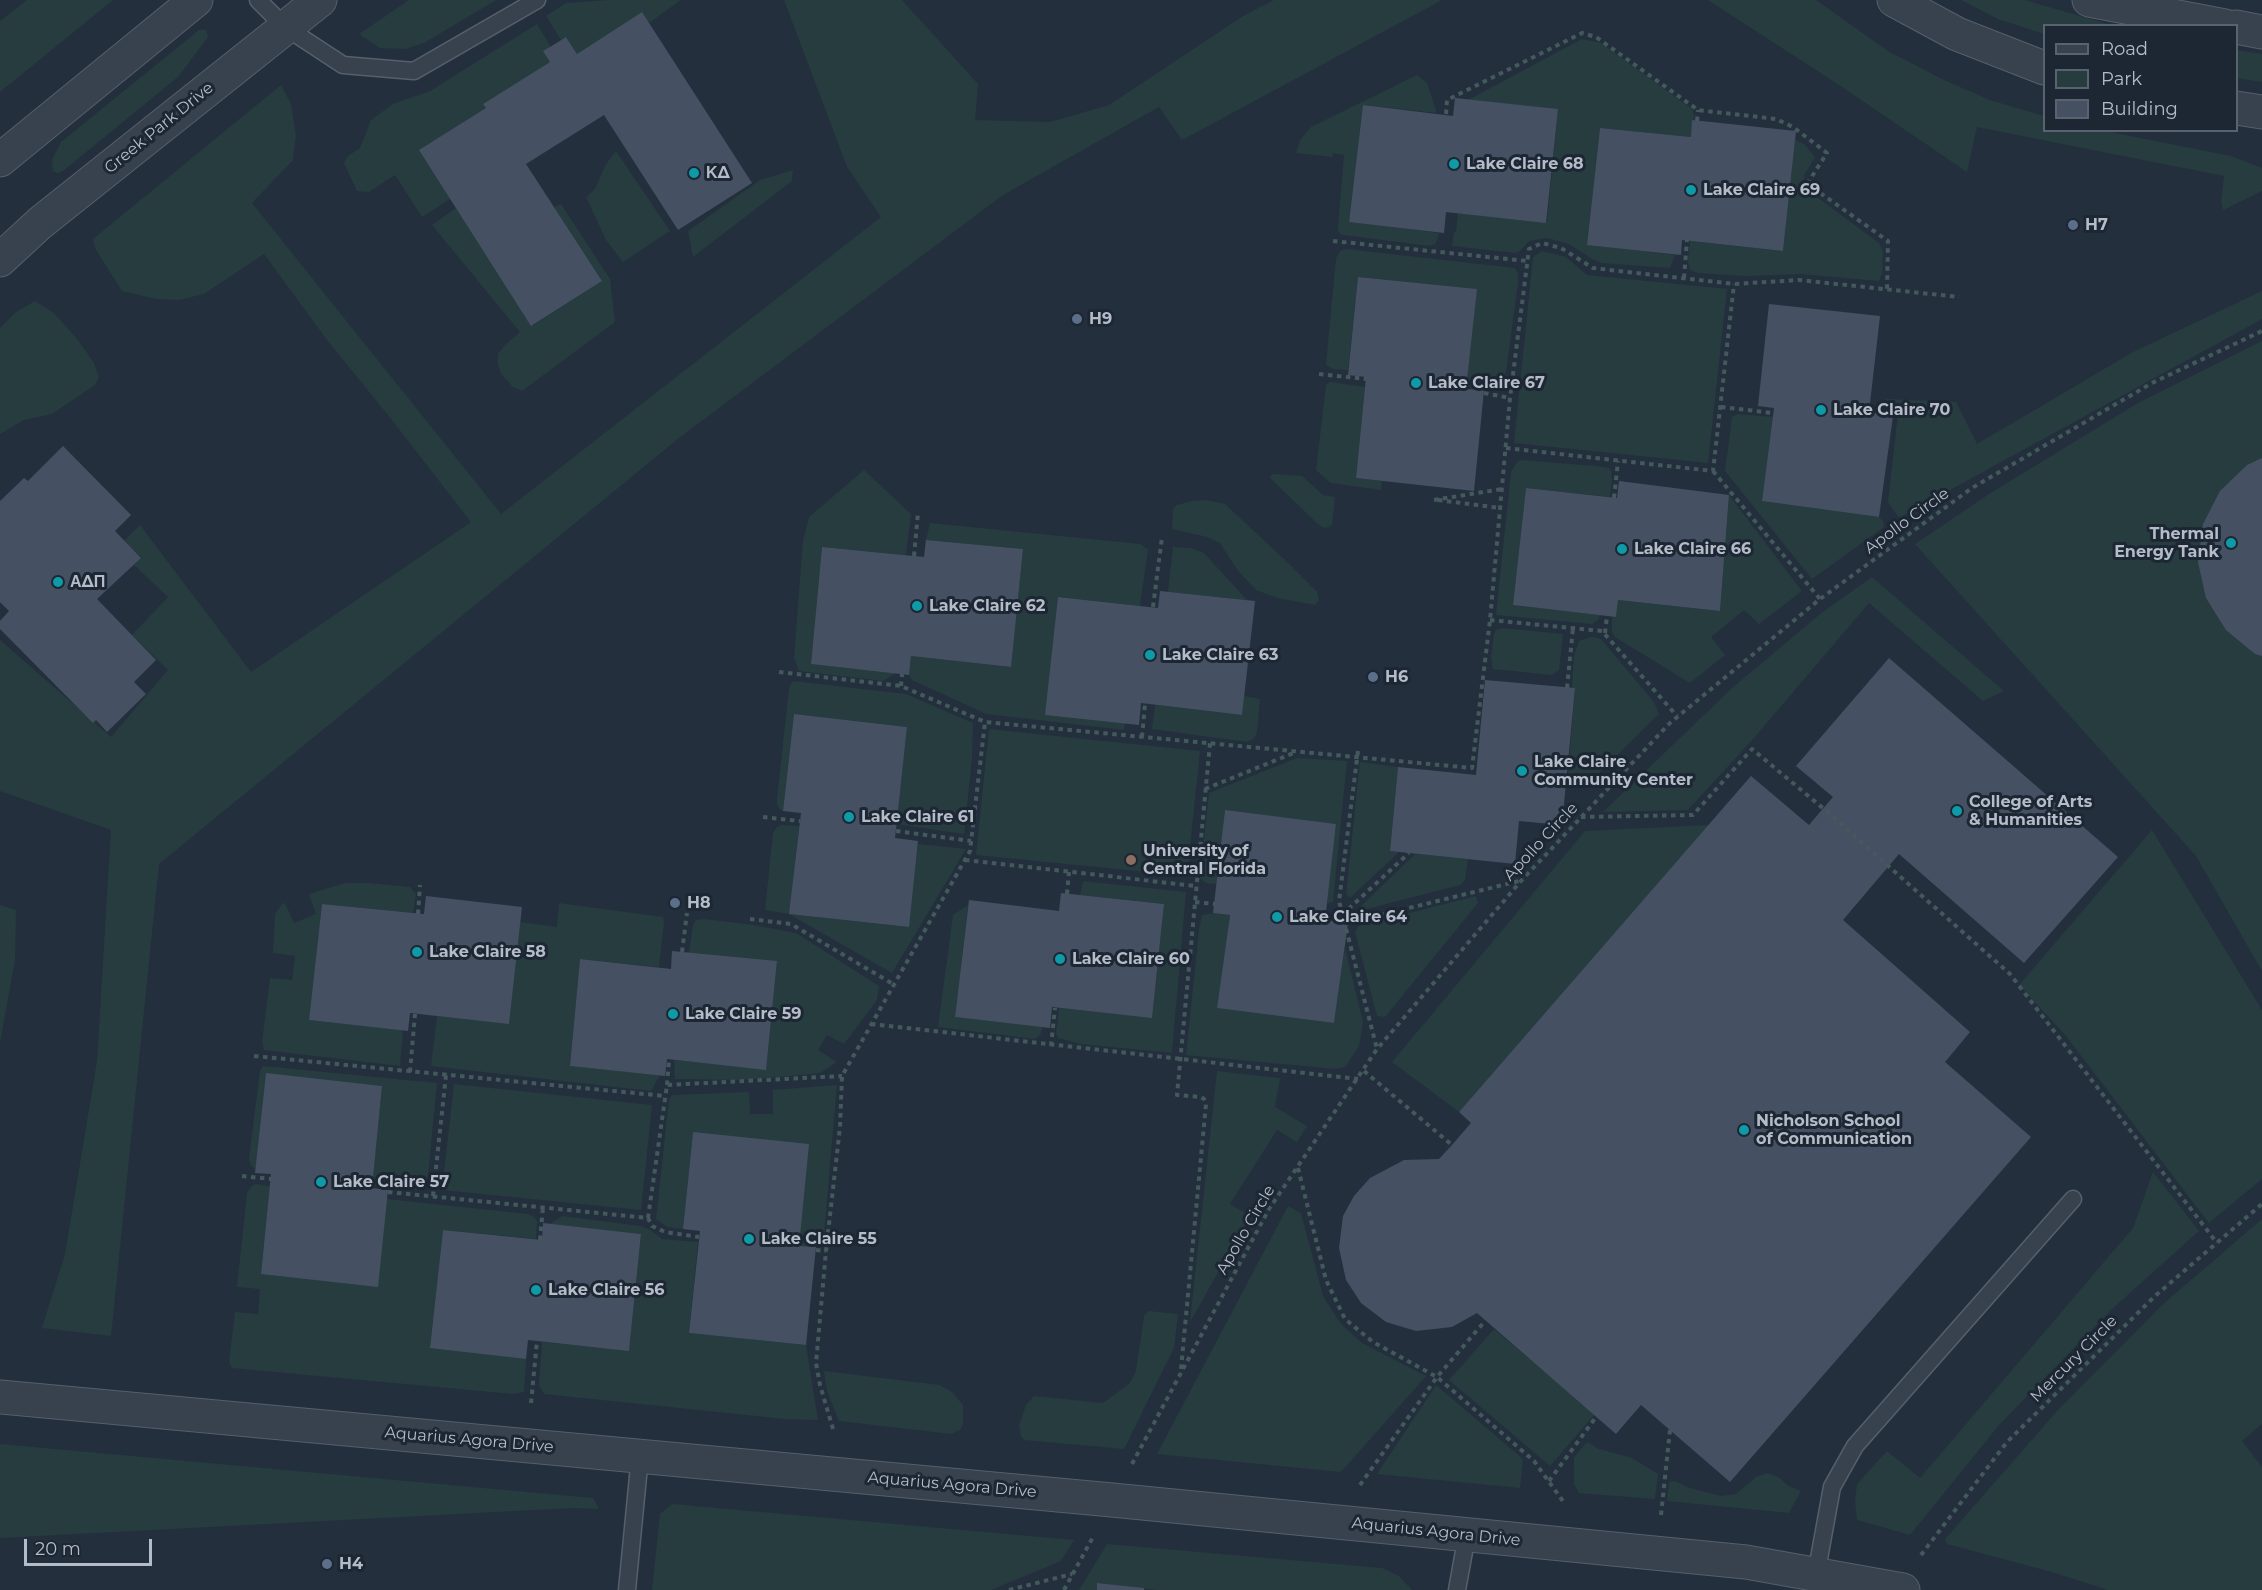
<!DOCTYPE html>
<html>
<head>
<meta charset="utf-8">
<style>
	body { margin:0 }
	#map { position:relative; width:2262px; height:1590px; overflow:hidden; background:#242f3e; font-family:Montserrat,sans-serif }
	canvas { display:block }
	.legend { position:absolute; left:2043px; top:24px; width:195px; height:108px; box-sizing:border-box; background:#1d2633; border:2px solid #59626f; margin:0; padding:8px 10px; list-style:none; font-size:18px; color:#b4bcc9 }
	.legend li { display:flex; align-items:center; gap:12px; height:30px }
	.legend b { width:30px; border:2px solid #59626f }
	.scale { position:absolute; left:24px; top:1539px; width:128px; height:27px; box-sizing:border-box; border:3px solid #b4bcc9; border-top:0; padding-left:8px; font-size:18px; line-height:21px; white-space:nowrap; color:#b4bcc9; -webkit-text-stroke:4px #1d2633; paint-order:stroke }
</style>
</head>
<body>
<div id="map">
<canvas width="2262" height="1590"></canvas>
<ul class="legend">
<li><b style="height:8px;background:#38414e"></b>Road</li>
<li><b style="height:16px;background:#263c3f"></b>Park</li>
<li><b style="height:16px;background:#455162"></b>Building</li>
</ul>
<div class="scale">20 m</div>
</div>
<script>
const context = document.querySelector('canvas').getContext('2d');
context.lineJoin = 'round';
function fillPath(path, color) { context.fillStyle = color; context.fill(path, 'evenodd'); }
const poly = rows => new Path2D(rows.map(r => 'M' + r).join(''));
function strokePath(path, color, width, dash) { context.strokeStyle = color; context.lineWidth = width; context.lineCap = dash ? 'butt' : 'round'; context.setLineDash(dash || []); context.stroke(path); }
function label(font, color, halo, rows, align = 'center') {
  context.font = font + ' Montserrat,sans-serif'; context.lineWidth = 6; context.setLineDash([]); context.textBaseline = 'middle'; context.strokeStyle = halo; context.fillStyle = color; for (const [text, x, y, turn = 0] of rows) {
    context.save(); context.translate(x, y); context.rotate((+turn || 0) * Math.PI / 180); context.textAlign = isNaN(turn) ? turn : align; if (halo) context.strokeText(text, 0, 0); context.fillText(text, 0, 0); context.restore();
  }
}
fillPath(poly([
	[27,0,113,0,0,92,0,21],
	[409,0,496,0,424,43,405,49,380,48,359,34],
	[609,0,681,0,649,23,642,12,577,54,566,37,561,40,546,16,566,3],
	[784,0,902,0,978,84,975,120,1050,122,1109,105,1243,16,1274,0,1442,0,1182,140,1159,107,1003,195,679,438,159,864,111,1336,42,1328,65,1254,97,1061,111,830,0,791,0,640,111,737,168,670,132,635,168,597,134,565,141,557,124,541,140,525,251,672,471,522,388,415,327,340,264,254,204,294,179,300,156,299,122,291,96,250,93,239,281,85,291,104,296,135,293,160,252,203,501,514,881,217,847,167],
	[1708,0,1816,0,1888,51,1942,79,1990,100,2044,116,2044,130,2105,131,2231,156,2262,168,2262,191,2223,210,2221,202,2224,176,1977,127,1967,172,1839,85],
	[1961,0,2025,0,2111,25,2044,26,2044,34,1998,19],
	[537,24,551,47,550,62,483,104,486,108,450,199,422,217,395,175,369,192,357,191,344,163,348,156,360,148,371,120,393,104,430,91],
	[199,30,206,30,208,37,178,77,63,171,58,173,53,171,52,160,61,142],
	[1582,39,1601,43,1692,109,1694,115,1691,137,1600,128,1587,244,1675,255,1670,268,1601,263,1592,259,1569,244,1547,238,1529,241,1520,251,1515,253,1452,246,1454,232,1456,232,1458,213,1547,222,1558,109,1468,100],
	[2236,50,2262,54,2262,82,2237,78],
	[1417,75,1427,83,1437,113,1363,105,1349,221,1439,233,1437,240,1435,244,1430,246,1343,235,1339,233,1338,228,1344,155,1332,153,1333,157,1296,153,1300,140,1311,127],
	[1795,140,1804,144,1815,157,1805,174,1802,186,1879,243,1883,252,1882,274,1879,281,1800,274,1747,276,1698,273,1690,270,1688,260,1690,241,1783,251],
	[616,151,670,231,623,262,606,240,586,197,595,189,606,164],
	[793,170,792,181,693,257,688,231,760,180],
	[561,204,610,279,615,322,522,391,513,387,501,374,498,364,498,354,505,345,520,332,432,225,456,208,532,326,602,281,554,207],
	[1346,249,1515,268,1518,273,1518,283,1505,380,1498,390,1466,386,1476,289,1358,277,1348,370,1333,369,1326,365,1336,258,1340,251],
	[1542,251,1566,257,1587,275,1727,289,1708,463,1514,443,1533,257],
	[2262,291,2262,319,1899,518,1888,502,1898,414,1886,409,1886,399,1956,402,1977,444,2133,352],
	[35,301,54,313,78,340,94,363,99,377,95,385,52,414,24,420,0,434,0,328,16,312],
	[2262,341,2262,971,2196,856,1915,544,1989,494,2138,403],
	[1330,382,1365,387,1356,478,1382,481,1381,490,1331,483,1316,470,1326,385],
	[1738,414,1773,417,1762,501,1879,517,1883,521,1884,527,1812,579,1725,471,1732,417],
	[1520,460,1596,466,1609,468,1611,471,1612,479,1610,497,1526,488,1513,605,1600,615,1598,620,1592,624,1496,615,1511,472,1516,463],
	[864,470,911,514,906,555,822,547,811,664,896,673,883,681,799,671,794,658,803,540,809,517],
	[1272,474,1302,476,1323,495,1335,497,1332,525,1325,528,1319,525,1270,478],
	[1729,495,1802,591,1759,624,1744,610,1711,637,1725,655,1690,683,1615,637,1612,632,1612,618,1616,616,1618,600,1720,611],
	[1206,500,1225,504,1285,560,1317,592,1319,600,1315,605,1277,598,1256,590,1238,571,1220,543,1207,537,1172,529,1173,509,1177,505,1192,501],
	[930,523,1140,544,1148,549,1140,606,1059,597,1125,723,1124,730,986,714,912,680,909,675,911,656,1010,667,1023,549,926,540],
	[1173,547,1191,548,1204,553,1247,600,1168,592],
	[1872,577,2004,691,1983,701,1869,603,1754,738,1688,810,1603,812,1731,689,1820,614],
	[1502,628,1563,634,1559,670,1552,675,1493,669,1491,657,1494,634,1496,630],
	[1591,637,1601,639,1654,702,1659,714,1589,783,1580,786,1567,784,1575,689,1572,688,1574,656,1579,641],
	[793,681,906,694,973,723,972,759,964,834,896,824,907,727,794,714,783,811,780,809,777,805,777,799,789,688],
	[1244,696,1260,699,1257,733,1253,739,1247,742,1152,729,1155,705,1242,715],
	[989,729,1200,751,1187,876,976,855],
	[1297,758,1347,761,1333,902,1326,904,1336,824,1225,811,1217,884,1206,883,1200,878,1209,793],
	[1360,762,1398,767,1390,851,1399,852,1350,898,1346,894],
	[782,825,799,826,790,914,908,927,918,844,966,849,892,973,789,914,765,910,773,833,777,827],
	[1709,825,1459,1112,1392,1062,1585,831],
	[2152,830,2262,1010,2262,1179,2209,1223,2066,1036,2019,985],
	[1415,854,1468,859,1465,880,1460,885,1359,911,1359,908],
	[1083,881,1186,892,1172,1053,1081,1044,1058,1038,1056,1033,1059,1008,1152,1017,1164,904,1080,895],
	[345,883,369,883,410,887,416,894,413,913,322,904,309,1020,403,1030,400,1066,264,1050,262,1042,270,978,292,980,295,956,273,953,275,914,282,904,285,903,294,923,316,914,309,894],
	[1476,896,1478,903,1385,1017,1377,1016,1355,932,1359,926],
	[559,903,663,917,664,922,659,967,580,959,570,1066,660,1075,651,1091,431,1066,437,1016,509,1023,520,922,557,927],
	[0,905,16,910,15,960,0,1043],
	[968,905,955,1017,1043,1027,1040,1035,1035,1039,938,1027,953,915],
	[1213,913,1230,915,1217,1008,1334,1023,1345,948,1363,1022,1359,1046,1345,1067,1335,1069,1186,1055,1199,930,1202,915],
	[704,919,754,925,796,933,879,986,877,1000,844,1044,827,1035,818,1050,837,1062,820,1073,802,1075,741,1080,675,1079,674,1060,766,1069,777,962,689,953,693,925,696,920],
	[263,1066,437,1083,428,1176,425,1188,417,1190,372,1186,382,1086,266,1074,256,1169,251,1166,249,1159,260,1071],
	[1217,1071,1280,1078,1275,1107,1307,1126,1297,1142,1277,1130,1230,1204,1250,1216,1190,1322],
	[454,1084,652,1105,641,1210,442,1190],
	[837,1085,824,1235,816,1247,799,1246,693,1132,683,1229,667,1227,656,1219,669,1099,672,1095,749,1092,750,1114,773,1114,773,1090],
	[2153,1172,2199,1231,2113,1308,2000,1424,1910,1535,1857,1520,1855,1501,1857,1484,1887,1451,1920,1478,2133,1228],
	[255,1184,270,1186,261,1274,387,1199,528,1214,534,1217,537,1222,536,1239,443,1230,430,1347,526,1359,524,1392,513,1394,232,1368,229,1362,235,1312,258,1314,260,1289,237,1287,247,1193,251,1187],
	[1288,1206,1301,1213,1323,1296,1341,1324,1362,1343,1426,1376,1341,1472,1157,1454],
	[562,1216,640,1226,649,1229,662,1239,698,1242,689,1333,806,1345,818,1420,785,1419,544,1394,539,1386,542,1342,629,1350,641,1234,550,1224],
	[2262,1219,2262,1424,2242,1441,2262,1467,2262,1590,2108,1590,2052,1572,1947,1544,1945,1539,2057,1411,2162,1305],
	[1148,1311,1178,1314,1174,1348,1124,1449,1024,1440,1021,1436,1019,1426,1026,1405,1034,1396,1103,1403,1130,1383,1136,1371,1144,1316],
	[1494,1329,1595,1414,1550,1466,1449,1380],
	[824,1371,940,1385,952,1392,963,1405,963,1425,960,1430,951,1434,839,1421,827,1391],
	[1436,1385,1523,1459,1520,1488,1377,1474],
	[1587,1442,1599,1449,1632,1458,1658,1474,1655,1499,1579,1493,1574,1484,1574,1457],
	[0,1444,593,1498,599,1509,572,1508,0,1538],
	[1768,1473,1780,1478,1787,1485,1801,1491,1789,1513,1667,1501,1669,1482,1675,1481,1687,1487,1721,1496,1736,1494,1756,1477],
	[672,1504,1074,1540,1061,1561,991,1590,652,1590,660,1514],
	[1107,1544,1382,1568,1399,1576,1412,1590,1157,1590,1098,1583,1097,1590,1079,1590]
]), '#263c3f');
fillPath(poly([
	[642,12,752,183,678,230,604,115,526,164,602,281,531,326,419,150,486,108,483,104,550,62,543,51,555,44,566,37,577,54],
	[1455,98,1558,109,1546,223,1446,212,1444,233,1349,222,1363,105,1453,116],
	[1692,120,1796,131,1783,251,1682,240,1681,255,1587,245,1600,128,1691,137],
	[1358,277,1477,289,1466,389,1484,390,1474,491,1356,478,1366,377,1348,375],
	[1769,304,1880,316,1869,412,1893,416,1879,517,1762,501,1774,408,1758,406],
	[63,446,131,515,115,531,141,558,97,599,156,660,134,682,146,694,107,732,96,720,93,723,0,629,0,621,9,611,0,602,0,501,24,478,28,481],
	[2262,458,2262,656,2255,654,2226,630,2206,598,2198,562,2203,524,2220,491,2247,465],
	[1619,481,1729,495,1720,611,1618,600,1616,617,1513,605,1526,488,1617,498],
	[926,540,1023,549,1011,667,911,656,909,675,811,664,822,547,924,557],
	[1160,591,1255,601,1242,715,1141,703,1139,725,1045,715,1058,597,1158,608],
	[1889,658,2118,857,2024,963,1899,854,1843,920,1970,1032,1945,1062,2031,1137,1730,1482,1641,1405,1616,1434,1477,1313,1452,1327,1416,1331,1386,1322,1361,1303,1346,1280,1339,1248,1343,1216,1354,1196,1370,1178,1404,1160,1439,1159,1452,1145,1471,1123,1459,1112,1751,776,1809,825,1833,797,1796,766],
	[1485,680,1575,688,1562,825,1519,821,1515,864,1390,851,1398,767,1476,775],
	[794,714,907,727,895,838,918,841,909,927,789,914,801,813,783,811],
	[1225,810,1336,824,1325,920,1348,923,1334,1023,1217,1008,1230,915,1213,913],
	[1061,893,1164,904,1152,1018,1052,1007,1050,1028,955,1017,969,900,1059,911],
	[426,896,522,907,509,1024,410,1013,408,1031,309,1020,322,904,424,914],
	[672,951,777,961,766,1070,667,1059,665,1076,570,1066,580,959,671,969],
	[266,1073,382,1086,372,1188,388,1190,378,1287,261,1274,271,1174,255,1173],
	[693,1132,809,1144,799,1246,816,1247,806,1345,689,1333,700,1231,683,1229],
	[543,1223,641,1234,629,1351,528,1340,526,1359,430,1348,443,1230,542,1240],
	[1097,1583,1144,1588,1144,1590,1097,1590]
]), '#455162');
const lane = poly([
	[258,0,285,27,343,65,414,71,537,0],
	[1816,1575,1832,1487,1855,1446,2073,1199],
	[627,1590,640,1456],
	[1457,1590,1467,1535]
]);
const street = poly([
	[1894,0,1957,34,2044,68],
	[2089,0,2225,26],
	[2236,27,2262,32],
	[2236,108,2262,112],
	[0,160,196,0],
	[0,260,40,223,320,0],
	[0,1397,1112,1500,1746,1562,1903,1590]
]);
strokePath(lane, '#565f6c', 19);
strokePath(street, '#565f6c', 35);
strokePath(poly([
	[1446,114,1447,100,1582,33,1596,37,1698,110,1776,119,1793,127,1827,153,1809,181,1816,190,1888,241,1887,290],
	[1697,121,1698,110],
	[1333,241,1527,261],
	[1684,278,1687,240],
	[1319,374,1366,379],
	[1484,393,1510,398],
	[1721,407,1773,413],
	[1506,448,1713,471,1734,284],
	[1713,471,1820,599],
	[1614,498,1618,461],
	[1434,500,1502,489],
	[1438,500,1500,508],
	[914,556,918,513],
	[1153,607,1162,537],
	[1490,620,1602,631,1677,716],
	[1605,633,1607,616],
	[779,672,901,686,985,722,1472,768,1490,620,1510,398,1529,249,1542,243,1561,248,1593,268,1734,284,1799,280,1959,297],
	[901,686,902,674],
	[1567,688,1573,628],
	[1142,737,1145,704],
	[1358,751,1339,901,1377,1049],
	[1205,789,1296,752],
	[763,817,800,821],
	[1581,817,1693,815,1752,749,1824,809,2010,974,2217,1243],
	[896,831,971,841],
	[965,860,1196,886],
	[1067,894,1069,872],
	[1195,902,1215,904],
	[418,914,420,885],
	[1342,915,1409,853],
	[750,919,791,924,893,984],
	[1348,923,1519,881],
	[682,952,687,913],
	[871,1024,1358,1079],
	[1051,1046,1055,1008],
	[254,1056,665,1096],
	[1364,1071,1452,1145],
	[410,1072,415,1014],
	[667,1085,669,1060],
	[1298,1168,1326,1280,1345,1319,1373,1342,1437,1377,1534,1461,1565,1504],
	[242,1176,271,1179],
	[388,1192,648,1218,652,1226,665,1232,699,1237],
	[433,1196,446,1075],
	[648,1218,667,1085,842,1076],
	[540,1240,543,1207],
	[816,1250,826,1251],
	[1181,1369,1206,1104,1204,1099,1201,1097,1177,1095,1210,743],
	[531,1403,537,1341],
	[833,1429,820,1385,816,1363,826,1251,840,1127,842,1076,970,851,985,722],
	[1132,1464,1269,1209,1377,1049,1521,881,1670,723,1820,599,1972,488,2152,383,2262,331],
	[1549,1481,1596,1417],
	[1360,1485,1437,1377,1485,1321],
	[1661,1515,1670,1430],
	[1921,1555,2007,1442,2155,1296,2262,1204],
	[1009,1590,1072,1574],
	[1064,1590,1093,1537]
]), '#44595c', 4, [4.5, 4.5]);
strokePath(lane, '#38414e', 16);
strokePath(street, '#38414e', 33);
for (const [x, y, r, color] of [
	[1454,164,6,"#0f9aa8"],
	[694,173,6,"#0f9aa8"],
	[1691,190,6,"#0f9aa8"],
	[2073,225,6,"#5c6f8a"],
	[1077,319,6,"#5c6f8a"],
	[1416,383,6,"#0f9aa8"],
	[1821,410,6,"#0f9aa8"],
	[2231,543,6,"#0f9aa8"],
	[1622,549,6,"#0f9aa8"],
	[58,582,6,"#0f9aa8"],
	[917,606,6,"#0f9aa8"],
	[1150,655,6,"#0f9aa8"],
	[1373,677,6,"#5c6f8a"],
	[1522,771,6,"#0f9aa8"],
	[1957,811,6,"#0f9aa8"],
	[849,817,6,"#0f9aa8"],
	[1131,860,6,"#8d6e63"],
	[675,903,6,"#5c6f8a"],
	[1277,917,6,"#0f9aa8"],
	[417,952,6,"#0f9aa8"],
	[1060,959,6,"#0f9aa8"],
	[673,1014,6,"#0f9aa8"],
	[1744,1130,6,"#0f9aa8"],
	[321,1182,6,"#0f9aa8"],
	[749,1239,6,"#0f9aa8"],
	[536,1290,6,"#0f9aa8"],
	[327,1564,6,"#5c6f8a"]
]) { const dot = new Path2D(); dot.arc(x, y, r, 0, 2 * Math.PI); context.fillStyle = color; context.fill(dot); strokePath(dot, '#1d2633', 2); }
label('16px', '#b4bcc9', '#1d2633', [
	["Greek Park Drive",159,128,-39],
	["Apollo Circle",1907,521,-36],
	["Apollo Circle",1541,842,-47],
	["Apollo Circle",1246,1230,-60],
	["Mercury Circle",2074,1359,-45],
	["Aquarius Agora Drive",469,1440,5],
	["Aquarius Agora Drive",952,1485,5],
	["Aquarius Agora Drive",1436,1532,6]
]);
label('bold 16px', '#b4bcc9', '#1d2633', [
	["Lake Claire 68",1466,164],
	["ΚΔ",706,173],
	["Lake Claire 69",1703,190],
	["H7",2085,225],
	["H9",1089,319],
	["Lake Claire 67",1428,383],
	["Lake Claire 70",1833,410],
	["Thermal",2219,534,"right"],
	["Energy Tank",2219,552,"right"],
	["Lake Claire 66",1634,549],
	["ΑΔΠ",70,582],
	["Lake Claire 62",929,606],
	["Lake Claire 63",1162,655],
	["H6",1385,677],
	["Lake Claire",1534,762],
	["Community Center",1534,780],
	["College of Arts",1969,802],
	["& Humanities",1969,820],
	["Lake Claire 61",861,817],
	["University of",1143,851],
	["Central Florida",1143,869],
	["H8",687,903],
	["Lake Claire 64",1289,917],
	["Lake Claire 58",429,952],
	["Lake Claire 60",1072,959],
	["Lake Claire 59",685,1014],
	["Nicholson School",1756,1121],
	["of Communication",1756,1139],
	["Lake Claire 57",333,1182],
	["Lake Claire 55",761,1239],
	["Lake Claire 56",548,1290],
	["H4",339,1564]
], 'left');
</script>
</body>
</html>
